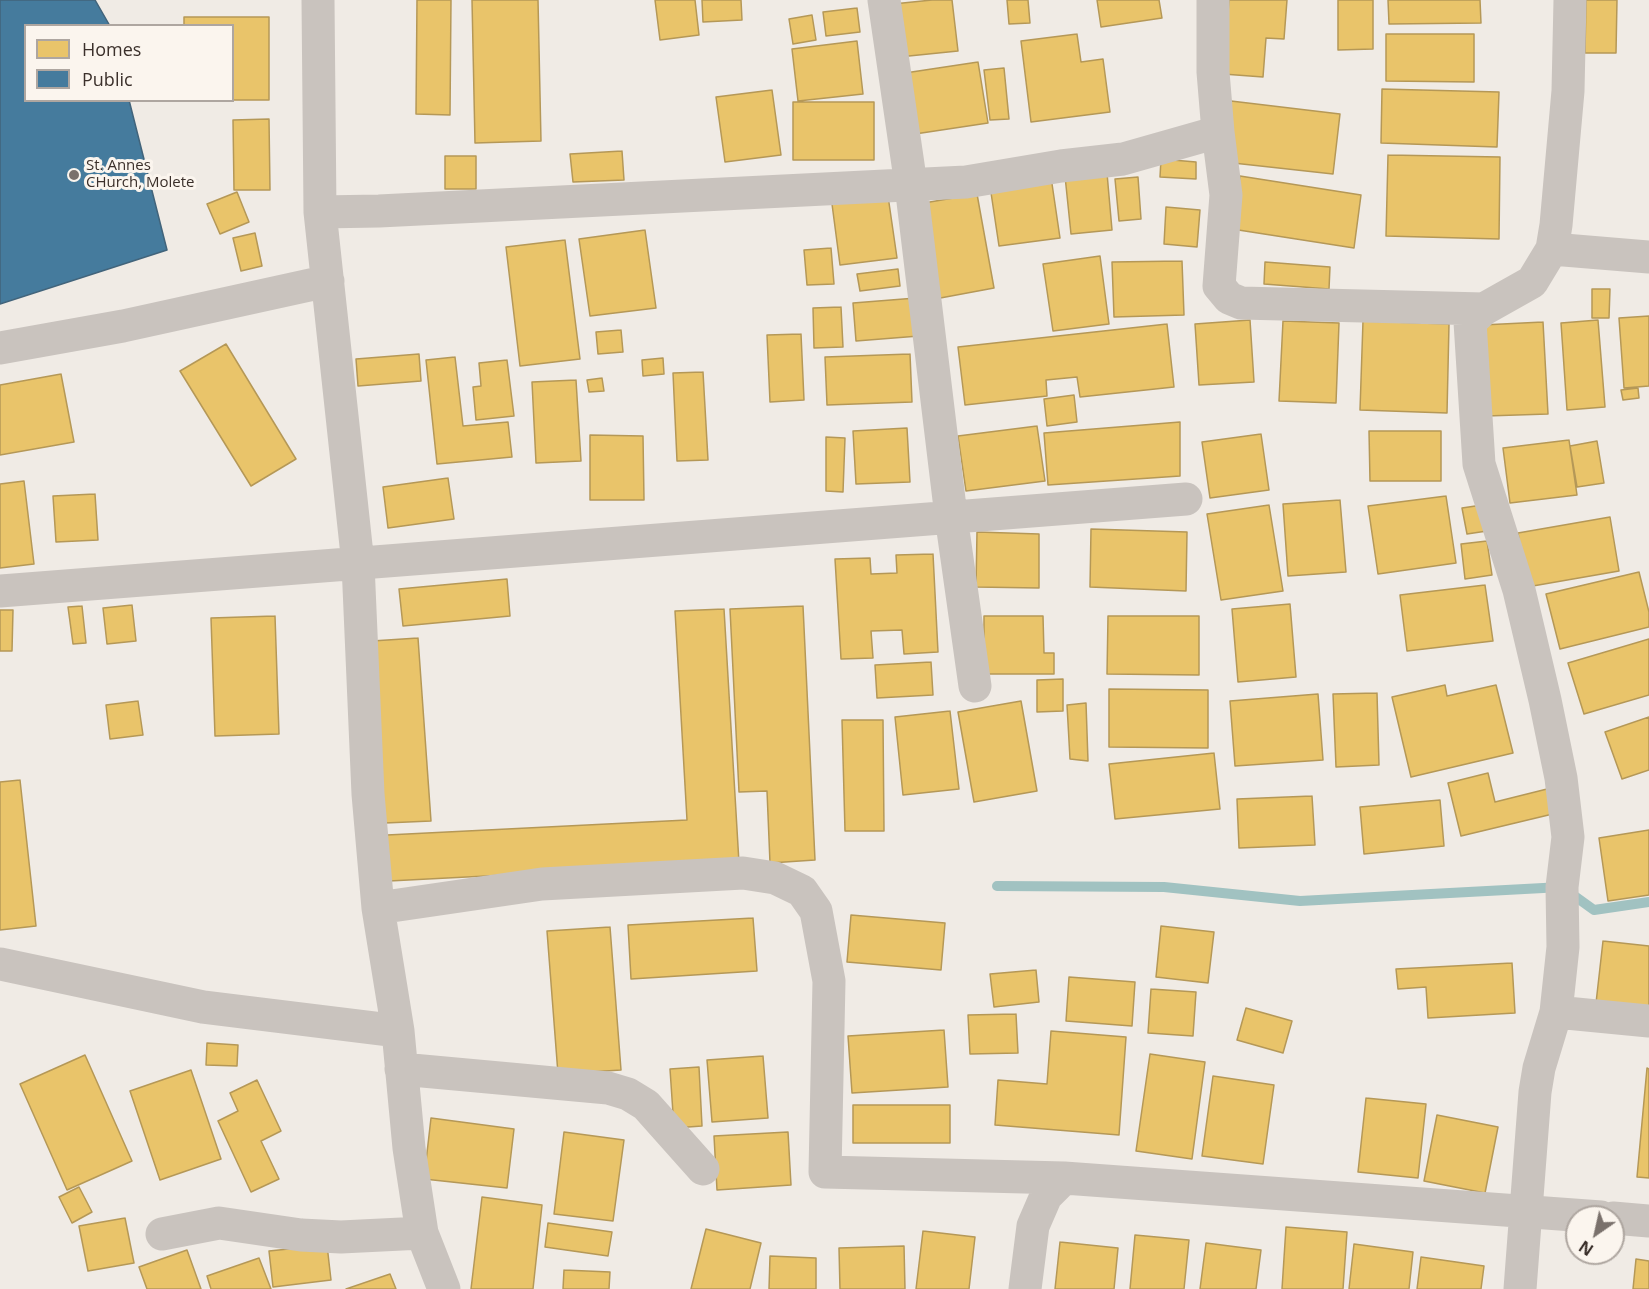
<!DOCTYPE html>
<html>
<head>
<meta charset="utf-8">
<style>
	body { margin:0 }
	#map { position:relative; width:1649px; height:1289px; overflow:hidden; background:#f0ebe5; font-family:"Open Sans",sans-serif }
	canvas { display:block }
	.legend { position:absolute; left:24px; top:24px; width:210px; height:78px; box-sizing:border-box; background:#fbf5ee; border:2px solid #aea6a0; margin:0; padding:8px 10px; list-style:none; font-size:18px; color:#3b302b }
	.legend li { display:flex; align-items:center; gap:12px; height:30px }
	.legend b { width:30px; border:2px solid #aea6a0 }
	.north { position:absolute; left:1565px; top:1205px; width:60px; height:60px; box-sizing:border-box; background:#fbf5ee; border:2px solid #aea6a0; border-radius:50%; rotate:214deg; font-size:16px; font-weight:700; line-height:24px; text-align:center; color:#3b302b }
	.north::after { content:''; display:block; margin:auto; width:21px; height:27px; background:#7a716c; clip-path:polygon(50% 0,100% 100%,50% 72%,0 100%) }
</style>
</head>
<body>
<div id="map">
<canvas width="1649" height="1289"></canvas>
<ul class="legend">
<li><b style="height:16px;background:#e9c46a"></b>Homes</li>
<li><b style="height:16px;background:#457b9d"></b>Public</li>
</ul>
<div class="north">N</div>
</div>
<script>
const context = document.querySelector('canvas').getContext('2d');
context.lineJoin = 'round';
function fillPath(path, color) { context.fillStyle = color; context.fill(path, 'evenodd'); }
const poly = rows => new Path2D(rows.map(r => 'M' + r).join(''));
function strokePath(path, color, width, dash) { context.strokeStyle = color; context.lineWidth = width; context.lineCap = dash ? 'butt' : 'round'; context.setLineDash(dash || []); context.stroke(path); }
function label(font, color, halo, rows, align = 'center') {
  context.font = font + ' "Open Sans",sans-serif'; context.lineWidth = 6; context.setLineDash([]); context.textBaseline = 'middle'; context.strokeStyle = halo; context.fillStyle = color; for (const [text, x, y, turn = 0] of rows) {
    context.save(); context.translate(x, y); context.rotate((+turn || 0) * Math.PI / 180); context.textAlign = isNaN(turn) ? turn : align; if (halo) context.strokeText(text, 0, 0); context.fillText(text, 0, 0); context.restore();
  }
}
const homes = poly([
	[417,0,451,0,450,115,416,114,417,0],
	[472,0,538,0,541,141,475,143,472,0],
	[655,0,695,0,699,35,660,40,655,0],
	[702,0,741,0,742,20,703,22,702,0],
	[932,0,952,0,958,51,899,57,893,4,932,0],
	[1007,0,1028,0,1030,23,1009,24,1007,0],
	[1097,0,1159,0,1162,18,1101,27,1097,0],
	[1229,0,1287,0,1284,39,1266,38,1263,77,1223,74,1229,0],
	[1338,0,1373,0,1373,49,1338,50,1338,0],
	[1388,0,1480,0,1481,23,1389,24,1388,0],
	[1586,0,1617,0,1616,53,1585,53,1586,0],
	[857,8,860,32,826,36,823,12,857,8],
	[812,15,816,40,793,44,789,19,812,15],
	[184,17,269,17,269,100,232,100,232,26,184,26,184,17],
	[1077,34,1081,62,1103,59,1110,112,1031,122,1021,41,1077,34],
	[1386,34,1474,34,1474,82,1386,81,1386,34],
	[857,41,863,94,798,101,792,49,857,41],
	[978,62,988,123,915,134,905,73,978,62],
	[1004,68,1009,119,990,120,984,70,1004,68],
	[1382,89,1499,92,1497,147,1381,143,1382,89],
	[772,90,781,155,725,162,716,97,772,90],
	[1231,101,1340,114,1333,174,1224,162,1231,101],
	[793,102,874,102,874,160,793,160,793,102],
	[269,119,270,190,234,190,233,120,269,119],
	[622,151,624,180,573,182,570,154,622,151],
	[1388,155,1500,157,1499,239,1386,236,1388,155],
	[445,156,476,156,476,189,445,189,445,156],
	[1161,159,1196,162,1196,179,1160,177,1161,159],
	[1107,173,1112,230,1071,234,1065,176,1107,173],
	[1240,176,1361,195,1354,248,1232,229,1240,176],
	[1051,177,1060,238,999,246,990,186,1051,177],
	[1138,177,1141,219,1119,221,1115,179,1138,177],
	[237,192,249,222,220,234,207,204,237,192],
	[977,194,994,288,935,299,918,204,977,194],
	[888,196,897,258,840,265,832,204,888,196],
	[1166,207,1200,210,1197,247,1164,244,1166,207],
	[645,230,656,308,590,316,579,239,645,230],
	[255,233,262,266,241,271,233,238,255,233],
	[565,240,580,359,520,366,506,247,565,240],
	[831,248,834,284,807,285,804,250,831,248],
	[1100,256,1109,324,1053,331,1043,264,1100,256],
	[1182,261,1184,315,1114,317,1112,262,1182,261],
	[1265,262,1330,267,1329,289,1264,284,1265,262],
	[898,269,900,286,860,291,857,274,898,269],
	[1592,289,1610,289,1609,318,1592,318,1592,289],
	[916,298,919,336,856,341,853,303,916,298],
	[841,307,843,347,814,348,813,308,841,307],
	[1649,316,1649,386,1624,388,1619,318,1649,316],
	[1250,320,1254,382,1199,385,1195,324,1250,320],
	[1598,320,1605,407,1567,410,1561,323,1598,320],
	[1283,321,1339,323,1336,403,1279,401,1283,321],
	[1363,321,1449,324,1447,413,1360,410,1363,321],
	[1543,322,1548,414,1486,416,1482,325,1543,322],
	[1167,324,1174,387,1080,397,1077,377,1046,380,1047,396,965,405,958,347,1167,324],
	[621,330,623,352,598,354,596,332,621,330],
	[801,334,804,400,770,402,767,335,801,334],
	[226,344,296,459,251,486,180,371,226,344],
	[419,354,421,381,358,386,356,359,419,354],
	[910,354,912,402,827,405,825,357,910,354],
	[455,357,463,426,508,422,512,457,437,464,426,360,455,357],
	[663,358,664,374,643,376,642,360,663,358],
	[507,360,514,416,476,420,473,387,481,386,479,363,507,360],
	[703,372,708,460,677,461,673,373,703,372],
	[61,374,74,442,0,455,0,385,61,374],
	[602,378,604,391,589,392,587,380,602,378],
	[576,380,581,461,536,463,532,382,576,380],
	[1638,388,1639,398,1623,400,1621,390,1638,388],
	[1074,395,1077,422,1047,426,1044,399,1074,395],
	[1180,422,1180,476,1048,485,1044,433,1180,422],
	[1037,426,1045,481,966,491,958,436,1037,426],
	[907,428,910,482,856,484,853,431,907,428],
	[1369,431,1441,431,1441,481,1370,481,1369,431],
	[1261,434,1269,490,1210,498,1202,442,1261,434],
	[590,435,643,436,644,500,590,500,590,435],
	[826,437,845,438,843,492,826,491,826,437],
	[1569,440,1577,495,1510,503,1503,448,1569,440],
	[1597,441,1604,483,1577,487,1570,446,1597,441],
	[448,478,454,519,388,528,383,487,448,478],
	[24,481,34,564,0,568,0,484,24,481],
	[95,494,98,540,56,542,53,496,95,494],
	[1446,496,1456,563,1378,574,1368,506,1446,496],
	[1340,500,1346,572,1288,576,1283,504,1340,500],
	[1269,505,1283,591,1221,600,1207,514,1269,505],
	[1482,505,1487,531,1467,534,1462,508,1482,505],
	[1610,517,1619,571,1527,587,1518,533,1610,517],
	[1091,529,1187,532,1186,591,1090,587,1091,529],
	[977,532,1039,534,1039,588,976,587,977,532],
	[1487,541,1492,575,1465,579,1461,544,1487,541],
	[933,554,938,652,904,654,902,630,871,631,873,658,841,659,835,559,870,558,871,574,897,573,896,555,933,554],
	[1639,572,1649,612,1649,627,1560,649,1546,594,1639,572],
	[507,579,510,616,403,626,399,589,507,579],
	[1485,585,1493,641,1407,651,1400,595,1485,585],
	[1290,604,1296,677,1238,682,1232,609,1290,604],
	[132,605,136,641,107,644,103,608,132,605],
	[82,606,86,643,73,644,68,607,82,606],
	[803,606,815,860,770,863,767,791,739,792,730,609,803,606],
	[724,609,739,863,389,881,387,835,687,820,675,611,724,609],
	[0,610,13,610,12,651,0,651,0,610],
	[275,616,279,734,215,736,211,618,275,616],
	[984,616,1043,616,1044,653,1054,653,1054,674,984,674,984,616],
	[1108,616,1199,616,1199,675,1107,674,1108,616],
	[418,638,431,821,385,823,372,641,418,638],
	[1649,639,1649,695,1584,714,1568,663,1649,639],
	[931,662,933,695,877,698,875,665,931,662],
	[1063,679,1063,711,1037,712,1037,680,1063,679],
	[1445,685,1447,696,1496,685,1513,753,1411,777,1392,697,1445,685],
	[1109,689,1208,690,1208,748,1109,747,1109,689],
	[1377,693,1379,765,1336,767,1333,694,1377,693],
	[1318,694,1323,760,1235,766,1230,701,1318,694],
	[138,701,143,735,110,739,106,705,138,701],
	[1021,701,1037,791,974,802,958,712,1021,701],
	[1086,703,1088,761,1070,759,1067,705,1086,703],
	[950,711,959,789,903,795,895,717,950,711],
	[1649,717,1649,770,1622,779,1605,732,1649,717],
	[842,720,883,720,884,831,845,831,842,720],
	[1214,753,1220,809,1115,819,1109,764,1214,753],
	[1488,773,1495,802,1555,787,1561,812,1461,836,1448,783,1488,773],
	[20,780,36,926,0,930,0,782,20,780],
	[1312,796,1315,845,1239,848,1237,799,1312,796],
	[1440,800,1444,846,1364,854,1360,807,1440,800],
	[1649,830,1649,895,1608,901,1599,838,1649,830],
	[851,915,945,923,941,970,847,962,851,915],
	[753,918,757,971,631,979,628,925,753,918],
	[1161,926,1214,932,1208,983,1156,977,1161,926],
	[610,927,621,1070,558,1074,547,931,610,927],
	[1603,941,1649,946,1649,1009,1596,1003,1603,941],
	[1512,963,1515,1013,1428,1018,1426,987,1398,989,1396,969,1512,963],
	[1036,970,1039,1002,994,1007,990,974,1036,970],
	[1069,977,1135,982,1132,1026,1066,1021,1069,977],
	[1151,989,1196,992,1193,1036,1148,1033,1151,989],
	[1246,1008,1292,1021,1283,1053,1237,1040,1246,1008],
	[1016,1014,1018,1053,970,1054,968,1015,1016,1014],
	[944,1030,948,1087,852,1093,848,1036,944,1030],
	[1051,1031,1126,1037,1119,1135,995,1125,998,1080,1047,1084,1051,1031],
	[207,1043,238,1045,237,1066,206,1065,207,1043],
	[1150,1054,1205,1062,1192,1159,1136,1151,1150,1054],
	[85,1055,132,1161,67,1190,20,1084,85,1055],
	[763,1056,768,1118,712,1122,707,1060,763,1056],
	[699,1067,702,1126,674,1128,670,1069,699,1067],
	[1647,1068,1649,1069,1649,1178,1637,1177,1647,1068],
	[191,1070,221,1159,160,1180,130,1091,191,1070],
	[1213,1076,1274,1085,1263,1164,1202,1156,1213,1076],
	[257,1080,281,1131,261,1141,279,1179,251,1192,218,1121,238,1111,230,1093,257,1080],
	[1366,1098,1426,1104,1418,1178,1358,1172,1366,1098],
	[853,1105,950,1105,950,1143,853,1143,853,1105],
	[1437,1115,1498,1127,1485,1193,1424,1181,1437,1115],
	[431,1118,514,1129,507,1188,424,1179,431,1118],
	[564,1132,624,1140,613,1221,554,1214,564,1132],
	[788,1132,791,1185,717,1190,714,1136,788,1132],
	[79,1187,92,1212,72,1223,59,1197,79,1187],
	[482,1197,542,1205,533,1289,471,1289,482,1197],
	[125,1218,134,1263,88,1271,79,1226,125,1218],
	[548,1223,612,1232,608,1256,545,1247,548,1223],
	[1286,1227,1347,1232,1343,1289,1282,1289,1286,1227],
	[706,1229,761,1243,750,1289,691,1289,706,1229],
	[923,1231,975,1237,969,1289,916,1289,923,1231],
	[1135,1235,1189,1240,1184,1289,1130,1289,1135,1235],
	[1060,1242,1118,1248,1114,1289,1055,1289,1060,1242],
	[1206,1243,1261,1250,1256,1289,1200,1289,1206,1243],
	[1354,1244,1413,1252,1409,1289,1349,1289,1354,1244],
	[327,1245,331,1280,273,1287,269,1251,327,1245],
	[904,1246,905,1289,840,1289,839,1248,904,1246],
	[187,1250,201,1289,147,1289,139,1267,187,1250],
	[770,1256,816,1258,816,1289,769,1289,770,1256],
	[1421,1257,1484,1266,1481,1289,1417,1289,1421,1257],
	[259,1258,271,1289,211,1289,207,1276,259,1258],
	[1636,1259,1649,1261,1649,1289,1633,1289,1636,1259],
	[564,1270,610,1272,609,1289,563,1289,564,1270],
	[390,1274,396,1289,346,1289,390,1274]
]);
fillPath(homes, '#e9c46a');
strokePath(homes, '#b59857', 1.5);
const public = poly([
	[0,0,95,0,110,26,26,26,26,100,129,100,167,250,0,304,0,0]
]);
fillPath(public, '#457b9d');
strokePath(public, '#42647b', 1.5);
strokePath(poly([
	[997,886,1164,887,1300,901,1562,887,1594,910,1649,902]
]), '#a1c2c1', 10);
strokePath(poly([
	[318,0,320,212,358,564,368,794,378,908,398,1031,409,1148,422,1233,444,1289],
	[884,0,911,185,951,516,975,686],
	[1218,132,1226,195,1219,286,1229,298,1241,303,1484,309],
	[320,212,379,211,966,182,1061,166,1123,159,1218,132,1213,72,1213,0],
	[1552,249,1649,257],
	[0,348,123,326,328,281],
	[0,591,1186,499],
	[378,908,542,884,743,873,775,878,802,891,816,911,829,981,825,1172,1064,1178],
	[0,964,203,1007,398,1031],
	[1556,1012,1649,1021],
	[401,1069,608,1088,628,1094,646,1105,703,1169],
	[1613,1218,1649,1221],
	[162,1234,219,1223,301,1235,341,1237,422,1233],
	[1025,1289,1033,1226,1046,1196,1064,1178,1601,1217],
	[1520,1289,1535,1092,1539,1068,1556,1012,1563,947,1562,887,1568,837,1561,778,1545,700,1519,590,1479,464,1470,322,1484,309,1532,282,1552,249,1556,225,1568,91,1570,0]
]), '#c9c3be', 33);
for (const [x, y, r, color] of [
	[74,175,6,"#7a716c"]
]) { const dot = new Path2D(); dot.arc(x, y, r, 0, 2 * Math.PI); context.fillStyle = color; context.fill(dot); strokePath(dot, '#fbf5ee', 2); }
label('15px', '#3b302b', '#fbf5ee', [
	["St. Annes",86,166],
	["CHurch, Molete",86,183]
], 'left');
</script>
</body>
</html>
